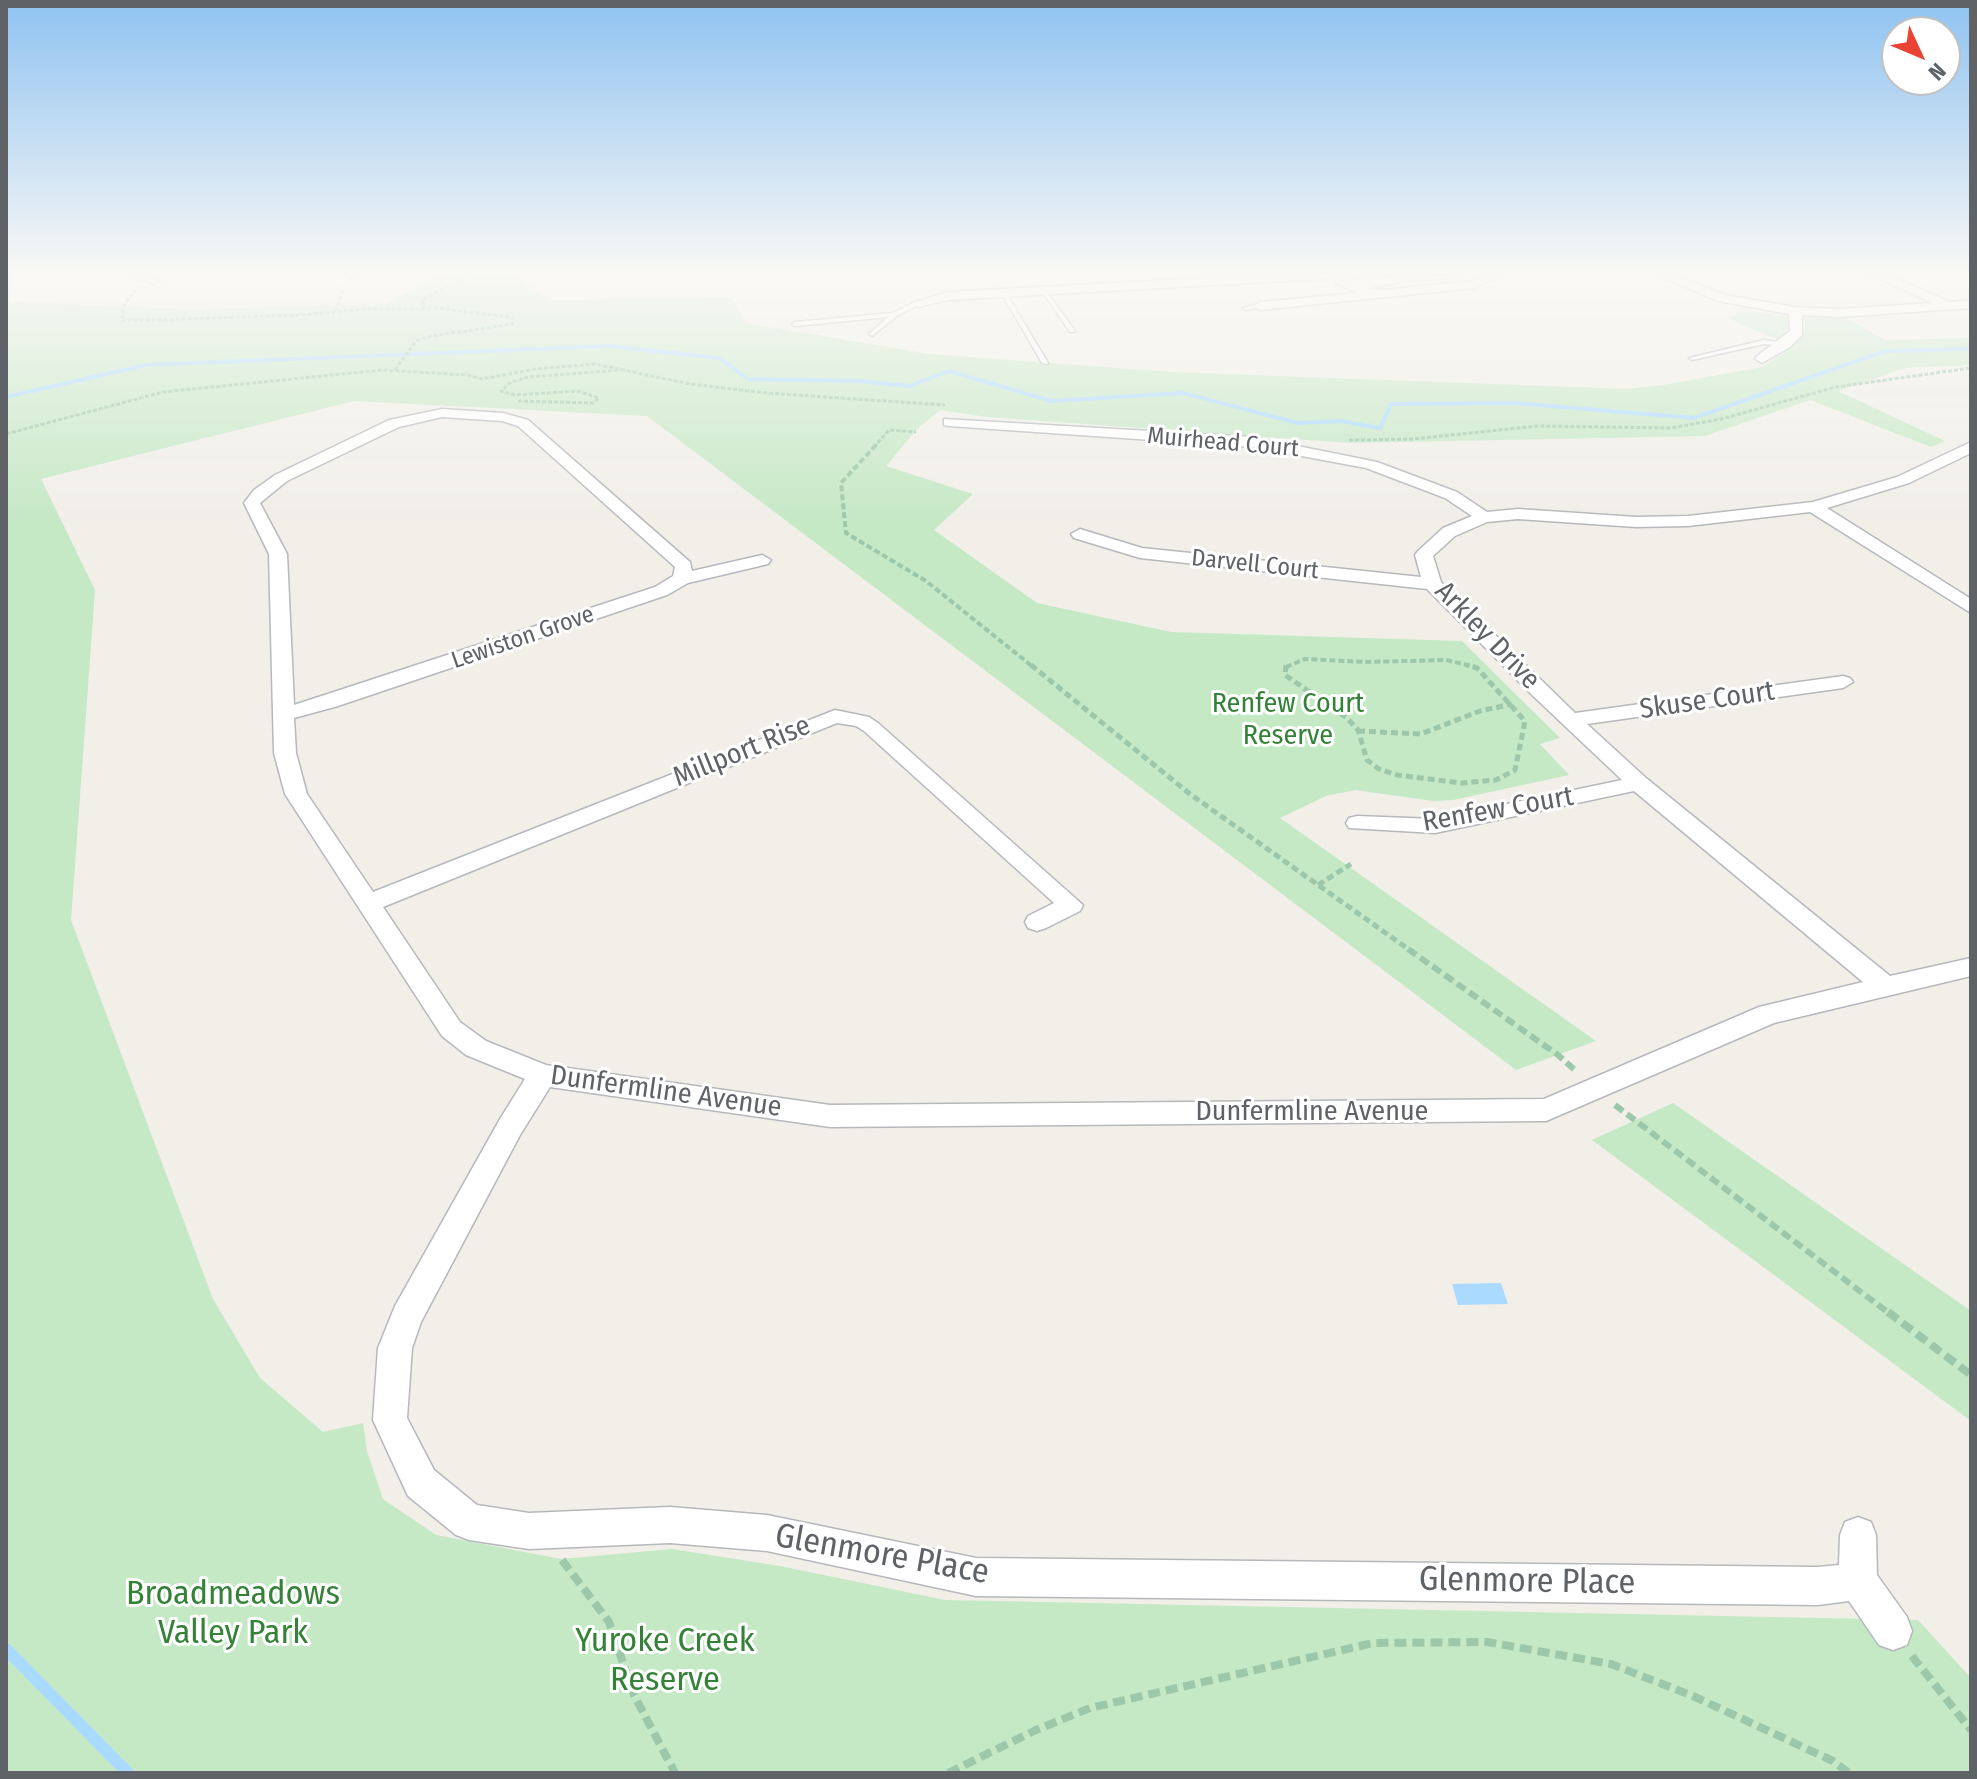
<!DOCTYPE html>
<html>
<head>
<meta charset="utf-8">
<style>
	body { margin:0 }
	#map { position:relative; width:1977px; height:1779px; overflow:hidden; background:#f1efe8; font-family:"Fira Sans Condensed",sans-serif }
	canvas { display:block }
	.frame { position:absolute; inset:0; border:8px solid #5f6368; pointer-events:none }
	.north { position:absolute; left:1881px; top:16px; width:80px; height:80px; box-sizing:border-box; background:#fff; border:2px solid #bfc1c3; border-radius:50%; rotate:134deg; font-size:22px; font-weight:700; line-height:32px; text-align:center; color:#5f6368 }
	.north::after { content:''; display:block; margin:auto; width:28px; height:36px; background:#ea4335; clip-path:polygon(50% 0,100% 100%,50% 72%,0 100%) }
</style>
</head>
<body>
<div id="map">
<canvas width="1977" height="1779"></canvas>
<div class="frame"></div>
<div class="north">N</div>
</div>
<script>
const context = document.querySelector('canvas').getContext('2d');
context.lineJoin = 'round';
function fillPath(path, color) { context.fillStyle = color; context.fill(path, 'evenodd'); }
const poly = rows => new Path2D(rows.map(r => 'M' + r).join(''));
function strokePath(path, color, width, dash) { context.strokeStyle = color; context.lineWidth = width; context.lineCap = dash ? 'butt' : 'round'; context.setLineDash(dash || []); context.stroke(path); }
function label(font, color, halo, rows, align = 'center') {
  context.font = font + ' "Fira Sans Condensed",sans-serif'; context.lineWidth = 6; context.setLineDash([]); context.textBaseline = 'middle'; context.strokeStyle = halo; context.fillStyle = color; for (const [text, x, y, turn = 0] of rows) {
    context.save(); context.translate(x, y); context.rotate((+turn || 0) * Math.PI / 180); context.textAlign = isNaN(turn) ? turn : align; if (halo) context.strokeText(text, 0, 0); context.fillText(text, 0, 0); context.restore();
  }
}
fillPath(poly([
	[6,274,13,274,9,302,193,309,386,304,441,274,513,274,548,300,731,297,746,323,929,354,1171,372,1627,389,1663,385,1762,367,1794,346,1805,333,1805,317,1847,318,1885,340,1971,338,1971,365,1905,368,1838,391,1945,441,1931,447,1810,400,1705,436,1349,443,987,417,940,410,917,429,886,466,973,494,934,530,1037,603,1171,632,1462,641,1560,738,1540,744,1569,775,1453,800,1433,801,1355,790,1326,796,1280,818,1596,1041,1516,1070,647,416,354,401,41,479,95,590,71,920,213,1299,260,1378,323,1432,363,1423,367,1451,383,1499,436,1535,561,1559,672,1549,780,1566,945,1600,1918,1620,1971,1678,1971,1773,6,1773],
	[1745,310,1786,316,1789,319,1788,329,1778,340,1727,318],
	[1673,1103,1971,1311,1971,1421,1592,1140]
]), '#c5e8c5');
fillPath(poly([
	[1501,1283,1508,1304,1458,1305,1452,1284]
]), '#aadaff');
strokePath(poly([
	[6,397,146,365,609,346,719,358,748,379,860,381,909,386,949,371,1051,401,1183,393,1298,423,1341,421,1380,428,1391,404,1514,403,1694,418,1885,351,1971,349]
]), '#aadaff', 4);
strokePath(poly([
	[6,1649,128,1773]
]), '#aadaff', 12);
const service = poly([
	[1042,291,1046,291,1075,331,1074,332,1070,332,1042,291],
	[1001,292,1006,293,1048,363,1047,364,1042,363,1001,292],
	[918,301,921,303,920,304,898,315,872,336,869,334,870,333,888,317,795,326,792,324,795,322,892,313,918,301],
	[1260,304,1262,305,1262,307,1246,310,1243,308,1260,304],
	[1764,340,1788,344,1785,346,1764,344,1692,360,1689,358,1764,340]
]);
const minor = poly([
	[130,274,148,274,160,280,154,284,130,274],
	[345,274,357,274,358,275,352,279,345,274],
	[1275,274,1344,274,1338,278,948,300,918,307,912,303,948,292,1275,274],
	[1485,274,1500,274,1474,288,1260,310,1254,306,1260,302,1358,293,1343,286,1341,283,1347,279,1366,288,1383,290,1471,281,1485,274],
	[1655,274,1672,274,1725,295,1795,307,1839,309,1932,303,1870,274,1886,274,1950,302,1971,300,1971,308,1839,317,1802,315,1802,335,1790,347,1762,363,1755,359,1757,356,1790,331,1789,314,1718,301,1655,274],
	[442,409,503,413,528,420,690,562,692,571,762,555,771,560,768,564,688,583,667,595,338,706,294,718,296,753,307,794,373,892,835,710,869,717,878,723,1083,905,1080,911,1046,928,1037,931,1028,928,1025,922,1028,916,1054,903,864,731,856,726,837,723,383,907,460,1022,486,1041,546,1065,830,1105,1544,1099,1759,1007,1863,982,1634,791,1435,833,1349,828,1346,823,1349,818,1357,816,1435,819,1622,780,1531,694,1427,589,1140,558,1074,538,1071,534,1080,529,1142,548,1421,577,1415,555,1418,551,1443,528,1472,516,1445,498,1366,468,1253,447,949,426,944,425,944,419,1253,437,1377,462,1457,492,1487,512,1518,509,1636,517,1688,516,1813,502,1897,477,1971,442,1971,453,1909,483,1827,508,1971,599,1971,613,1810,512,1688,526,1636,527,1518,519,1487,522,1455,536,1433,556,1441,582,1575,713,1843,676,1850,678,1853,682,1843,688,1587,724,1646,778,1890,976,1971,958,1971,976,1774,1023,1546,1121,830,1127,550,1087,520,1135,421,1322,412,1348,407,1418,434,1470,477,1505,529,1513,670,1507,767,1515,976,1558,1818,1567,1839,1565,1840,1535,1845,1522,1858,1517,1871,1522,1876,1535,1877,1575,1907,1617,1912,1631,1907,1645,1893,1650,1879,1645,1849,1601,1818,1605,976,1596,767,1551,670,1543,529,1549,469,1540,456,1535,408,1496,373,1420,378,1348,395,1306,500,1119,525,1079,466,1055,442,1036,285,794,274,753,269,554,244,503,254,490,275,475,389,420,442,409],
	[442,417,502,421,518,426,675,567,673,576,655,587,294,705,287,554,260,503,287,481,399,427,442,417]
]);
const tertiary = poly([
	[1331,274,1345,274,1347,277,1364,279,1369,278,1365,274,1384,277,1462,274,1455,278,1405,281,1364,289,1337,284,1331,274]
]);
strokePath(service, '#b5b8bc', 3);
strokePath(minor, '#b5b8bc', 3);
strokePath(tertiary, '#b5b8bc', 3);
strokePath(poly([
	[136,289,123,307,122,321,300,315,366,309,430,309],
	[335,311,344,288],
	[395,370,416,341,426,337,512,324,514,319,510,317,421,306,424,299,469,274],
	[518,401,593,403,599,398,577,391,515,395,501,391,511,382,528,377,621,370],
	[6,434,163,392,382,370,468,375,482,379,535,369,595,364,690,384,766,393,945,405],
	[1349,440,1413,439,1537,426,1671,428,1721,419,1836,387,1971,368],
	[874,447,889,430,916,432]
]), '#9cc7a9', 3, [4, 2]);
strokePath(poly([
	[876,445,841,483,846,533,926,581,1033,667],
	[1286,667,1305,659,1365,662,1446,660,1475,667]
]), '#9cc7a9', 4, [6, 3]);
strokePath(poly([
	[1031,665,1190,794,1411,951],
	[1286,665,1285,675,1347,718,1358,730,1367,760,1379,769,1397,775,1461,783,1496,780,1515,770,1525,721,1477,668,1467,665],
	[1358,731,1421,734,1480,711,1512,704],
	[1318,885,1351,864]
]), '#9cc7a9', 5, [7, 4]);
strokePath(poly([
	[1408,949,1558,1055,1577,1072],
	[1615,1105,1890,1314]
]), '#9cc7a9', 6, [10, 5]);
strokePath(poly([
	[1888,1312,1971,1375],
	[562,1560,609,1622,634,1695,675,1773],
	[1912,1656,1971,1730],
	[948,1773,1036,1730,1090,1708,1373,1643,1487,1642,1611,1664,1693,1696,1833,1761,1849,1773]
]), '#9cc7a9', 8, [12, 6]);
fillPath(service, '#fff');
fillPath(minor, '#fff');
fillPath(tertiary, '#fff');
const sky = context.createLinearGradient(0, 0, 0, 523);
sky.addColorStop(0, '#8fc3f1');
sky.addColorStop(0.52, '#f9f8f5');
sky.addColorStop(1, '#f9f8f500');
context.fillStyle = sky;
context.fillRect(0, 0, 1977, 523);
label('24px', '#5f6368', '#fff', [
	["Muirhead Court",1223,443,5],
	["Darvell Court",1255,565,6],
	["Lewiston Grove",523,638,-19]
]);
label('28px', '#5f6368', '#fff', [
	["Arkley Drive",1487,636,46],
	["Skuse Court",1707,701,-8],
	["Millport Rise",742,752,-22],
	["Renfew Court",1498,810,-10],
	["Dunfermline Avenue",666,1092,8],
	["Dunfermline Avenue",1312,1112]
]);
label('28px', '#348238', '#fff', [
	["Renfew Court",1288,704],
	["Reserve",1288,736]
]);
label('34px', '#5f6368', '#fff', [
	["Glenmore Place",882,1555,10],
	["Glenmore Place",1527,1582,1]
]);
label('34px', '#348238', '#fff', [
	["Broadmeadows",233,1595],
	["Valley Park",233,1634],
	["Yuroke Creek",665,1642],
	["Reserve",665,1681]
]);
</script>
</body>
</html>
